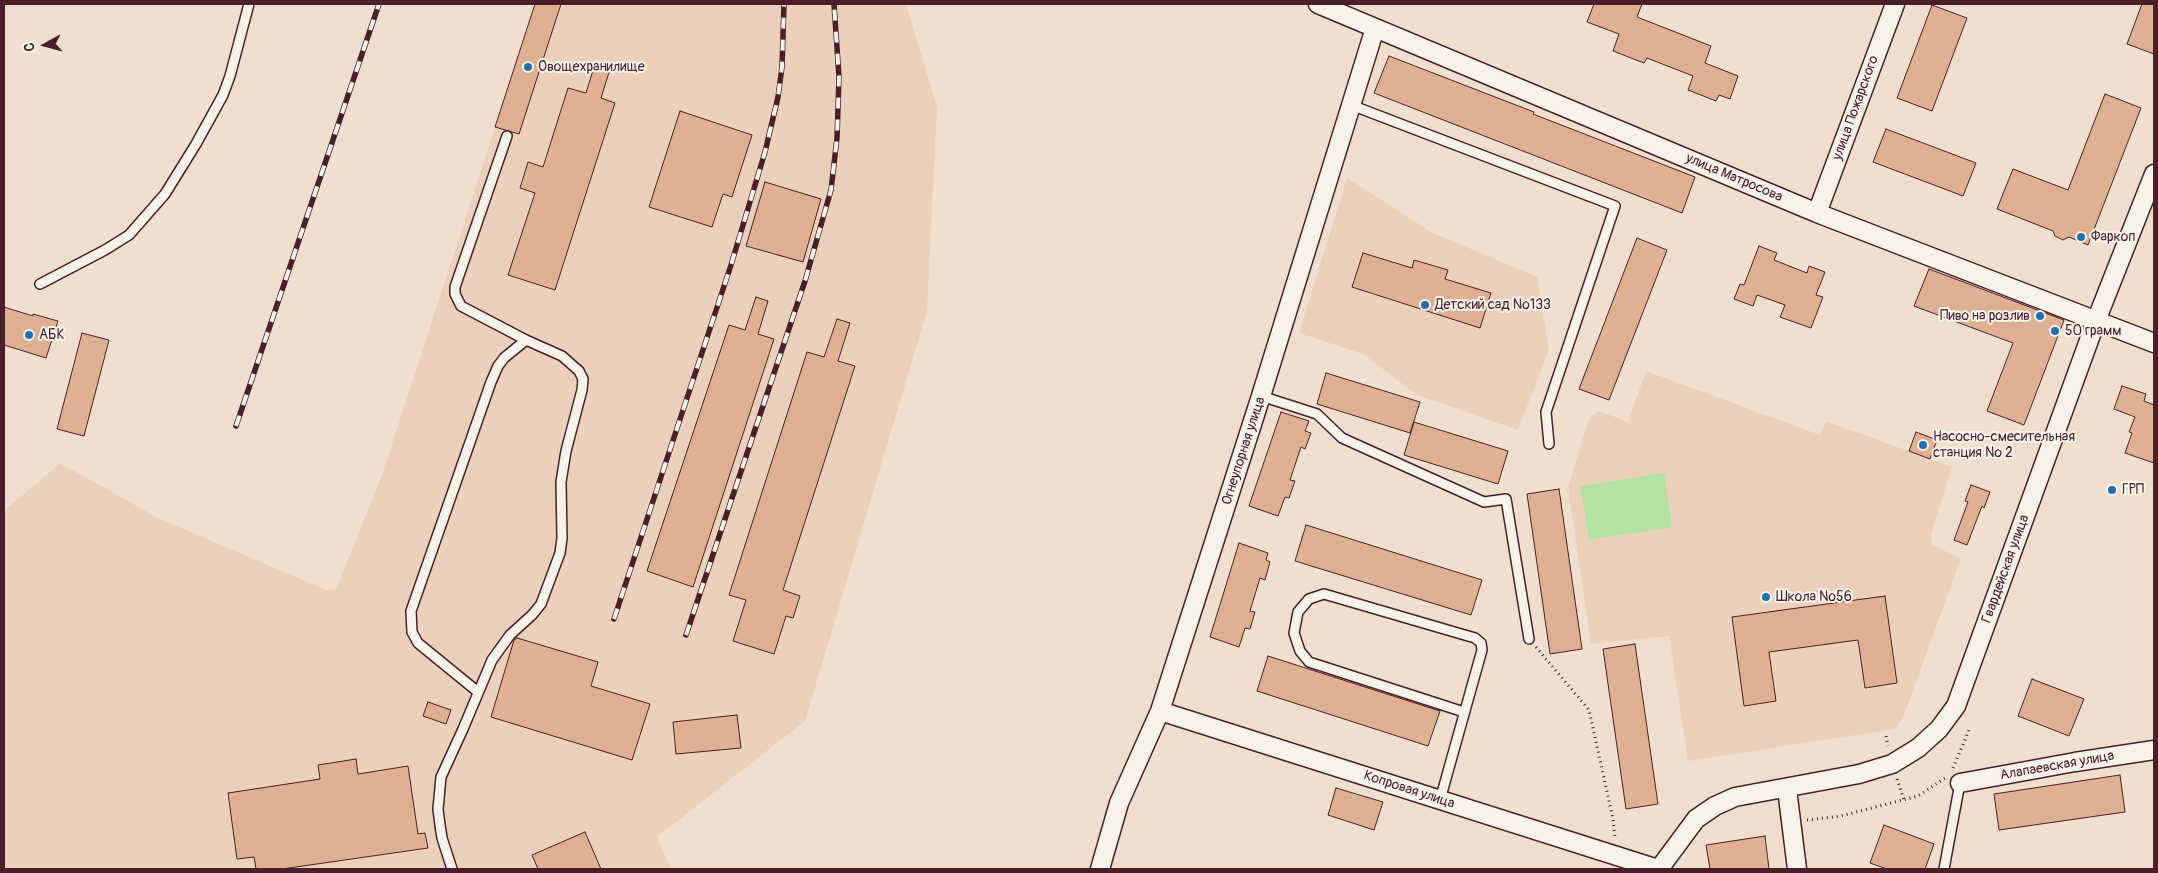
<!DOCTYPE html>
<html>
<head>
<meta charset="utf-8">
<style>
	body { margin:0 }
	#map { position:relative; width:2158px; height:873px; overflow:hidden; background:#f0dfce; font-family:Pangolin,sans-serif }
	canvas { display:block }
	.frame { position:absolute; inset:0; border:5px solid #4a1f2b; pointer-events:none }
	.north { position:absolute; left:20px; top:20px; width:50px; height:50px; -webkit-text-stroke:4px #f7f3e8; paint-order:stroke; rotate:263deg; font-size:14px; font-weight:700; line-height:20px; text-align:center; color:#4a1f2b }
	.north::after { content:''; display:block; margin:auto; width:18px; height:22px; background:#4a1f2b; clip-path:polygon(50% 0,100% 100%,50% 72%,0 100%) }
</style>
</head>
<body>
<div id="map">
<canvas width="2158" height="873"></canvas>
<div class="frame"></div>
<div class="north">С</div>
</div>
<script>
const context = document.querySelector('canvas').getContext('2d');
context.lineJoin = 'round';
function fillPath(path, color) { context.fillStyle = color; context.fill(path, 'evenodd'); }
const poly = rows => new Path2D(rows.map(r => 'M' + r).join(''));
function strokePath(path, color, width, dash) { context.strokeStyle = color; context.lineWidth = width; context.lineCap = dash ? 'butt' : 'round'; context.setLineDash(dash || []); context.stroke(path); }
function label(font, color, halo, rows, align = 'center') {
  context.font = font + ' Pangolin,sans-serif'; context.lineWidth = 4; context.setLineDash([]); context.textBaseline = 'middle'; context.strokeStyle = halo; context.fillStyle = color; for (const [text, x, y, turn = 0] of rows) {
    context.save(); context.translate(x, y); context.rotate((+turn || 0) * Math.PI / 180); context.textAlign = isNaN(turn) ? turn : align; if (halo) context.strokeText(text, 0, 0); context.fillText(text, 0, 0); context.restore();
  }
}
fillPath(poly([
	[535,4,906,4,937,107,927,311,805,721,657,837,671,869,4,869,4,511,60,463,158,518,326,590,336,589,382,475],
	[1347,178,1433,233,1537,277,1549,350,1518,430,1417,395,1363,354,1299,333],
	[1646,371,1820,435,1826,421,1952,467,1931,534,1932,545,1961,558,1903,718,1895,729,1688,761,1669,636,1591,644,1568,488,1589,418,1599,411,1628,422]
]), '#ebd1bc');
fillPath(poly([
	[1664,473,1672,527,1589,540,1580,486]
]), '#b4e2a0');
const building = poly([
	[535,4,561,4,519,134,495,127,535,4],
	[1594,4,1642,4,1637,17,1711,46,1705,63,1738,76,1730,99,1719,95,1716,101,1688,90,1693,76,1647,58,1644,63,1613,51,1619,34,1587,22,1594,4],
	[2142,4,2154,4,2154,54,2127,44,2142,4],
	[1932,5,1967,18,1932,111,1897,98,1932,5],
	[1389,56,1534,112,1533,114,1695,177,1682,213,1374,93,1389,56],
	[595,64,610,69,601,98,615,103,555,290,508,275,535,193,520,188,528,162,543,167,568,88,586,93,595,64],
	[2105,94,2141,108,2088,245,2069,237,2063,240,2055,236,2053,231,1997,209,2013,169,2068,190,2105,94],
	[680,111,752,135,732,197,723,194,712,227,649,207,680,111],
	[1886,129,1976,163,1963,196,1873,162,1886,129],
	[765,182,821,199,803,262,746,246,765,182],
	[1637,238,1667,250,1609,400,1579,389,1637,238],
	[1759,246,1777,253,1774,260,1807,273,1809,266,1825,272,1816,295,1823,297,1811,328,1780,317,1785,305,1757,295,1753,306,1734,299,1740,284,1744,285,1759,246],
	[1363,253,1412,268,1414,260,1448,270,1445,279,1491,293,1480,328,1352,287,1363,253],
	[1929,269,2064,320,2024,425,1987,411,2013,343,1914,306,1929,269],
	[756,297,768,301,758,334,774,339,693,587,647,571,729,325,745,330,756,297],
	[4,307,33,316,33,314,58,321,46,358,4,345,4,307],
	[837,319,850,323,838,361,855,366,783,590,800,596,793,618,786,616,774,654,733,641,746,600,729,595,807,352,824,357,837,319],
	[82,333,109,340,84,436,57,429,82,333],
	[1326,373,1420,402,1410,433,1317,404,1326,373],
	[2122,386,2146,394,2144,401,2154,405,2154,463,2125,453,2132,433,2129,432,2135,417,2114,409,2122,386],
	[1281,412,1309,421,1305,431,1311,433,1305,449,1301,447,1290,480,1295,481,1289,498,1285,497,1278,516,1249,506,1281,412],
	[1414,422,1508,451,1498,484,1404,455,1414,422],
	[1916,432,1937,440,1930,459,1909,451,1916,432],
	[1971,485,1990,492,1984,508,1982,506,1967,545,1954,540,1968,502,1965,501,1971,485],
	[1559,489,1582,649,1550,654,1527,494,1559,489],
	[1306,525,1482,580,1471,615,1295,561,1306,525],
	[1239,543,1268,553,1266,560,1270,562,1265,580,1260,578,1250,611,1255,612,1250,629,1245,628,1239,647,1210,637,1239,543],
	[1885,596,1897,683,1865,688,1858,640,1769,652,1776,701,1744,706,1732,617,1885,596],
	[517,638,598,662,591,686,650,704,632,760,491,717,514,640,517,638],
	[1635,644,1658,804,1626,809,1603,649,1635,644],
	[1268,656,1440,711,1428,746,1257,691,1268,656],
	[2032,679,2084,699,2069,736,2018,716,2032,679],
	[428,702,451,710,446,724,423,716,428,702],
	[737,715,741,748,676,754,673,722,737,715],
	[356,759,358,774,408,766,418,834,425,833,428,848,282,869,256,869,254,857,237,859,228,793,320,779,318,765,356,759],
	[2120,775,2125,812,1999,830,1994,794,2120,775],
	[1336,788,1383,802,1374,830,1328,815,1336,788],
	[1884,825,1934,844,1925,869,1887,869,1870,863,1884,825],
	[585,832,601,869,538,869,532,855,585,832],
	[1765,836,1769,869,1710,869,1706,845,1765,836]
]);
fillPath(building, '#dfaf91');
strokePath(building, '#4a1f2b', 1);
const lane = poly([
	[1351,105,1615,206,1546,412,1549,444],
	[507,136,455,287,455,294,461,306,526,340],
	[40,284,105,250,129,235,165,194,196,144,223,95,230,76,249,4],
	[1261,396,1317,414,1342,438,1484,502,1506,499,1529,639],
	[1440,800,1482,650,1481,643,1475,638,1324,594,1309,599,1298,612,1294,633,1300,651,1309,662,1464,712],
	[452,869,442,838,440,825,438,809,441,777,463,729,492,660,510,635,532,615,541,604,560,553,562,538,561,482,566,451,582,390,583,379,579,371,562,356,526,340,504,358,498,366,491,382,411,611,412,632,418,643,478,692],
	[1944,869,1960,783]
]);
const street = poly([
	[1318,4,1817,213,2154,343],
	[1817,213,1895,4],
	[1160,711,1658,869],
	[1960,783,2075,762,2154,750],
	[1787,789,1797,869],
	[1100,869,1119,803,1160,711,1261,396,1375,28],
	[1659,869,1696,819,1715,806,1735,797,1859,774,1892,764,1918,748,1939,729,1956,706,2096,321,2154,174]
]);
strokePath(lane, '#4a1f2b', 12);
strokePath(street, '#4a1f2b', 21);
strokePath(poly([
	[1536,647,1589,710,1613,819,1615,838],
	[1886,736,1888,746],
	[1953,768,1969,730],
	[1897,779,1904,800],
	[1807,820,1841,816,1918,796,1945,778]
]), '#4a1f2b', 3, [1, 4]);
strokePath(lane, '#f7f3e8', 9);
strokePath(street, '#f7f3e8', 18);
const rail = poly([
	[236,426,379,4],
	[614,619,731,265,765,152,778,97,782,67,784,4],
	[686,635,805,281,831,190,837,138,839,77,834,4]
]);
strokePath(rail, '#4a1f2b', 5.5);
strokePath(rail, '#f7f3e8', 4, [11]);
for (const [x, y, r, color] of [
	[528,67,5,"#1f6fb2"],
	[2081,237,5,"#1f6fb2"],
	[1425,305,5,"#1f6fb2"],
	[2040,316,5,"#1f6fb2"],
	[2055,331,5,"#1f6fb2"],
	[29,335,5,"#1f6fb2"],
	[1923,445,5,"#1f6fb2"],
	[2112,490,5,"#1f6fb2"],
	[1766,597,5,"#1f6fb2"]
]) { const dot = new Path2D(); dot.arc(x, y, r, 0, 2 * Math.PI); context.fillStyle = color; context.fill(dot); strokePath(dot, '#f7f3e8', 2); }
label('14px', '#4a1f2b', '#f7f3e8', [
	["Овощехранилище",538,67],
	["Фаркоп",2091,237],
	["Детский сад №133",1435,305],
	["Пиво на розлив",2030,316,"right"],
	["50 грамм",2065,331],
	["АБК",39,335],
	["Насосно-смесительная",1933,437],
	["станция № 2",1933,453],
	["ГРП",2122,490],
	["Школа №56",1776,597]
], 'left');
label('14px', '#4a1f2b', '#f7f3e8', [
	["улица Пожарского",1856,108,-70],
	["улица Матросова",1734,178,23],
	["Огнеупорная улица",1244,451,-72],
	["Гвардейская улица",2006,569,-70],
	["Алапаевская улица",2057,766,-10],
	["Копровая улица",1409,790,18]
]);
</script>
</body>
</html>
